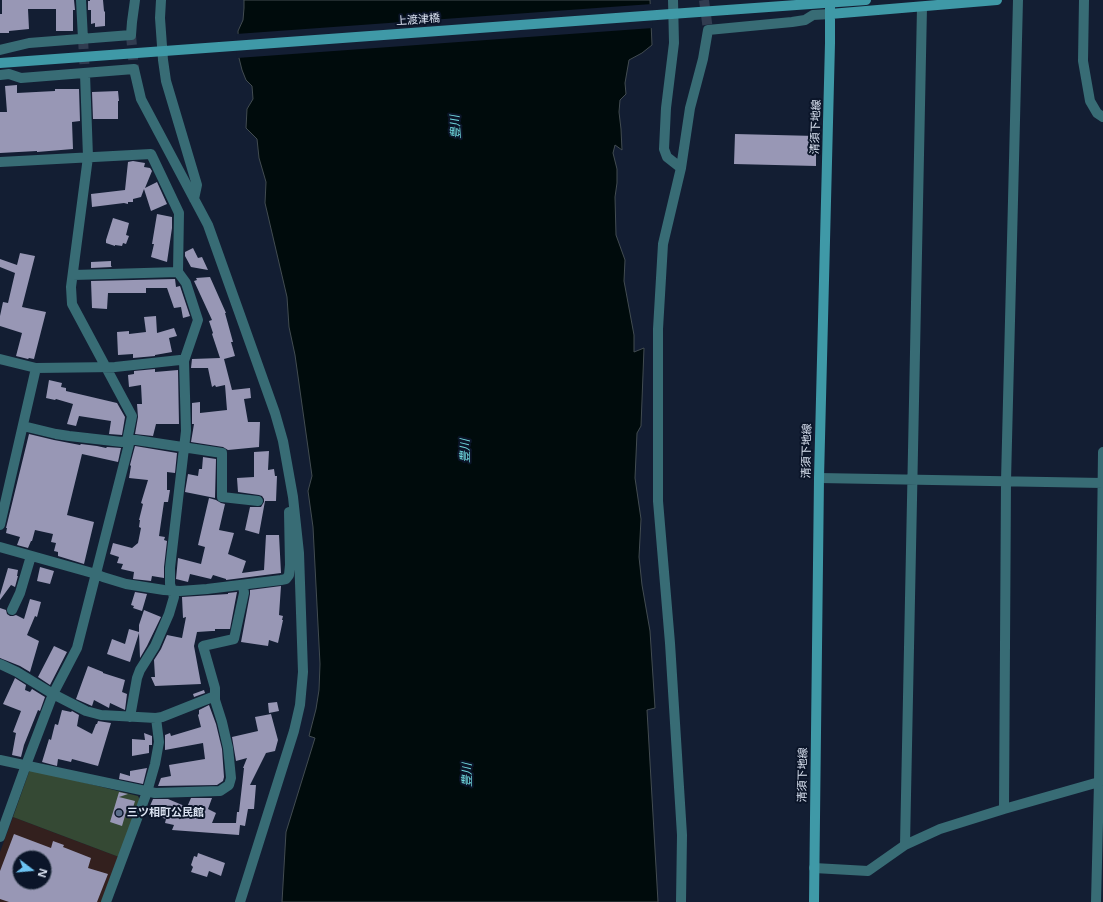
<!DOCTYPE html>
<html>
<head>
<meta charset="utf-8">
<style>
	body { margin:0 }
	#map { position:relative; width:1103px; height:902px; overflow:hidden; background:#131e33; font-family:"Noto Sans",sans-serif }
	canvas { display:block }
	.north { position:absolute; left:12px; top:850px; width:40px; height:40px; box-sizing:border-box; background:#0b1529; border:1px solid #5e6779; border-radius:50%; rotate:106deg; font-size:11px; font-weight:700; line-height:16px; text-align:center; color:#dbe3f2 }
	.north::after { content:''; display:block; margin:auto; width:14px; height:18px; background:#6cc3f2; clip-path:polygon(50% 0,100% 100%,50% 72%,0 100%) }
</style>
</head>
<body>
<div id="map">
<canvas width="1103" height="902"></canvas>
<div class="north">N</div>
</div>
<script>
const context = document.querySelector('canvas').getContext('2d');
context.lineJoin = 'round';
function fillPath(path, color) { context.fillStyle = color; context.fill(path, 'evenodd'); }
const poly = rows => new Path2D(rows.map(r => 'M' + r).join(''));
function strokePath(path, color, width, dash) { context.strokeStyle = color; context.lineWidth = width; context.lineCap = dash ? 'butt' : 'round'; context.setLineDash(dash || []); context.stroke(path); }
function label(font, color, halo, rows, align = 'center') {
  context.font = font + ' "Noto Sans","Noto Sans JP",sans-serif'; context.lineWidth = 4; context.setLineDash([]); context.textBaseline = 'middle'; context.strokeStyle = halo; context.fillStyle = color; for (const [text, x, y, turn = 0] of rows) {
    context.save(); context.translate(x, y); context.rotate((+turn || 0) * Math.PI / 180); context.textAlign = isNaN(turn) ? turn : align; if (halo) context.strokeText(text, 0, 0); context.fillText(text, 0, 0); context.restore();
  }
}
fillPath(poly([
	[13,817,119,857,102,902,0,902,0,852],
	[20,858,44,858,44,882,20,882]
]), '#33201e');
fillPath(poly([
	[30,769,138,796,140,800,119,857,13,817]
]), '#354934');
const water = poly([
	[244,0,650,0,652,45,642,53,629,60,625,83,626,94,620,100,619,112,621,129,622,150,615,145,613,153,617,169,617,183,615,197,616,235,625,260,624,281,634,335,634,352,644,348,641,426,637,433,635,478,641,519,639,557,642,585,650,631,655,708,647,710,658,902,282,902,286,832,315,738,309,736,316,709,319,690,320,664,313,527,308,491,312,476,295,355,289,327,287,297,265,203,266,182,259,158,257,139,246,128,247,109,253,99,252,86,246,80,242,70,239,58,238,31,243,20,244,8,244,0]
]);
fillPath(water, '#000b0c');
strokePath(water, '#424c51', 1);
fillPath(poly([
	[652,4,653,28,237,58,236,34]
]), '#131e33');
fillPath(poly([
	[2,0,74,0,75,10,73,10,73,31,56,31,56,9,28,9,29,29,9,31,9,33,0,33,0,14,2,14],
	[90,0,103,0,104,11,105,12,105,26,95,27,95,23,91,24,91,10,88,10,88,1,90,1],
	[17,85,17,93,55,91,55,89,79,89,80,121,72,122,73,149,37,152,37,151,0,153,0,112,7,112,5,86],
	[118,91,119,101,118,101,118,119,93,119,92,92],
	[735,134,816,136,816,166,734,164],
	[133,161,145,163,144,167,150,168,152,171,145,188,157,182,167,204,151,211,144,189,141,197,133,199,133,202,128,202,128,204,124,203,92,207,91,194,125,190,128,162],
	[157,214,172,217,172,228,167,262,151,257,154,244,152,244],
	[113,218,129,223,126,235,129,236,126,244,123,243,122,246,115,245,115,246,106,243,106,240],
	[193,248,198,258,202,257,208,270,191,267,185,256,185,252],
	[20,253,35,256,22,307,46,312,34,359,29,358,28,359,16,356,22,333,0,326,0,316,3,302,8,303,15,273,0,267,0,259,17,265],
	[111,261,111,266,112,267,91,268,91,262],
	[210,277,226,313,225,313,233,342,231,342,235,356,224,359,232,390,250,388,251,398,244,399,248,422,260,422,259,447,228,450,223,447,191,442,194,424,192,424,192,403,200,402,200,413,227,410,225,385,216,387,215,385,212,387,208,368,191,368,192,359,220,358,212,334,213,333,209,321,212,320,194,281,197,280,196,278],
	[175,279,176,287,180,286,190,316,183,318,181,307,174,308,167,288,146,288,146,293,108,293,107,309,92,308,91,281],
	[156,316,157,333,174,328,177,336,169,338,172,352,155,355,155,356,133,358,133,354,118,355,117,332,129,331,129,334,146,332,144,317],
	[155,369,155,372,178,370,179,424,156,424,153,436,135,434,138,417,137,404,142,404,141,385,129,387,128,375,134,374,134,371],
	[49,380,62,383,61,387,66,388,66,391,117,403,125,417,122,435,109,434,111,421,79,416,76,426,67,424,73,404,56,399,55,400,46,398],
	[29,434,54,440,80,445,81,444,97,446,106,448,107,447,121,448,118,462,82,454,67,515,94,522,84,564,58,556,58,552,54,551,56,543,51,542,53,534,35,530,32,541,31,541,28,548,17,545,20,537,6,533,7,528,6,528],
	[135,446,177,453,175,473,167,472,167,490,170,490,168,502,164,502,159,536,165,537,164,540,167,541,164,567,164,578,152,576,151,581,133,579,134,572,121,569,123,564,117,563,119,557,110,554,113,543,132,548,138,543,141,528,139,527,140,520,139,520,143,504,141,503,148,480,129,478,131,466,130,465],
	[269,451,268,470,274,469,275,476,277,476,276,501,265,501,259,534,245,530,250,507,261,507,264,502,264,499,262,496,259,495,238,492,237,478,254,477,254,452],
	[203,457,216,459,215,498,185,492,188,474,198,476,199,469,202,469],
	[209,498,216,500,221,503,225,504,219,530,234,533,228,554,246,561,242,573,264,570,266,535,279,535,281,573,226,580,226,579,213,575,211,579,190,574,188,582,176,579,178,558,201,564,205,547,198,545],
	[40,567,54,571,50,584,37,581],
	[8,568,18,570,17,576,18,576,15,587,11,585,0,600,0,595],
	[281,586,279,615,283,616,282,620,283,620,278,643,269,640,268,646,241,642,250,594,250,590],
	[135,592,147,594,142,611,133,608,134,606,131,605],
	[237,592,230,629,215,629,215,631,212,631,197,632,194,646,201,684,155,686,151,677,155,677,154,660,161,649,167,635,182,638,186,617,183,618,182,597,228,594,228,593],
	[30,599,41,602,37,617,35,616,27,635,39,641,30,672,20,666,0,658,0,608,6,610,7,614,10,616,13,616,16,615,24,619],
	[144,610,161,617,147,646,140,658,139,633,130,662,107,654,112,639,125,644,129,629,139,632,139,625],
	[54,646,67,652,50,685,38,677],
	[88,666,103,672,103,673,125,680,122,692,127,694,125,710,110,703,109,708,94,700,92,706,76,699],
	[15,678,26,685,25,690,30,692,32,689,45,697,40,711,38,710,24,745,21,757,12,755,16,733,13,732,21,711,3,704],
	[204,690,205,693,194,697,193,694],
	[277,702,279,711,269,713,268,703],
	[209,705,216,724,222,749,224,777,223,781,217,785,158,786,161,778,171,776,169,765,205,759,203,743,165,750,165,735,170,733,171,736,201,727,198,715,199,714,199,710],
	[62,710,71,712,72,711,79,715,77,726,92,734,96,724,97,724,98,721,111,723,98,766,72,759,71,762,58,759,57,766,42,762,49,739,51,740,55,724,58,725],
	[271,714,278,740,275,751,266,753,250,785,256,785,254,809,248,809,245,826,240,825,239,835,172,830,174,825,165,823,166,819,160,817,162,810,150,806,153,799,168,799,187,807,191,798,212,798,208,809,216,813,212,823,236,823,237,812,239,812,244,768,243,768,247,758,236,761,232,737,258,731,255,717],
	[144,733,152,736,152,745,149,745,149,753,132,756,132,739,145,740],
	[147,768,143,784,119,779,120,773,130,776,130,771],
	[119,792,128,794,119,797,135,801,132,811,127,809,122,826,110,822],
	[14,834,51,848,53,841,64,845,63,847,91,858,88,868,108,874,97,902,9,902,0,899,0,871],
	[20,858,44,858,44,882,20,882],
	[198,853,225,863,221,876,209,871,207,877,191,872,193,867,191,865,194,856,197,857]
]), '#9897b5');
strokePath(poly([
	[704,0,708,30],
	[131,35,134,69],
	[83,39,85,74]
]), '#313c50', 10, [10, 5]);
strokePath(poly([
	[81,0,83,39],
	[161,0,160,18,163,60,166,81,197,185,194,199],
	[673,0,674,43,666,108,664,149,667,157,681,168],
	[1084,0,1083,61,1090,101,1097,113,1103,117],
	[0,50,29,43,131,35,132,22,135,0],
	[0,75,9,74,21,78,134,69,141,99,208,225,275,413,283,441,293,497,299,553,303,672,300,705,294,731,240,902],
	[0,162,151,154,179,213,178,272,186,283,198,320,184,361,186,431,170,568,170,584,174,597,169,614,155,646,140,670,137,678,130,717],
	[73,275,110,274,178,272],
	[0,359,36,368,115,367,180,360,184,361],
	[23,426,56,434,69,436,122,442,128,440,136,440,222,453,222,497,258,501],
	[819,478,1103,483],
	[0,525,36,368],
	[0,547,96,574,103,577,126,584,164,590,180,591,207,589,281,580,286,579,289,575,290,565,289,512],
	[12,610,20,593,31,556],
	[0,664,17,672,53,694,86,711,101,715,156,718,159,742,155,764,147,792,106,902],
	[156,718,162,717,215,696],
	[0,760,155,793,220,791,229,785,231,778,228,748,222,722,215,700,215,688,203,646,234,639,244,593,243,585],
	[1004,809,1006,481,1018,0],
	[0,837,26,765,53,694,77,648,129,444,128,436,132,416,72,304,71,287,88,157,85,74],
	[905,845,922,7],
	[814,868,868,871,905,845,940,829,1004,809,1099,782],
	[681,902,682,835,670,643,658,501,658,329,663,244,681,168,690,108,703,59,708,30,792,22,805,20,813,15,830,14],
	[1096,902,1099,782,1103,452]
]), '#386c75', 10);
strokePath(poly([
	[830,14,997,0],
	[0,63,671,14],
	[814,902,819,478,830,43,830,0]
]), '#3f99a7', 10);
strokePath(poly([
	[671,14,866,0]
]), '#3f99a7', 10);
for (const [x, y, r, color] of [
	[119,813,4,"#5c6f8a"]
]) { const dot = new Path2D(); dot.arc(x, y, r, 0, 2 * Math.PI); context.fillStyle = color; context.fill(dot); strokePath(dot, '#0b1529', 1.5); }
label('11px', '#dbe3f2', '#0b1529', [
	["上渡津橋",418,20,-4],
	["清須下地線",816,127,-88],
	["清須下地線",807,451,-89],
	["清須下地線",803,775,-89]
]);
label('bold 11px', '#dbe3f2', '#0b1529', [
	["三ツ相町公民館",127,813]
], 'left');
label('italic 12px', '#71d9df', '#0b1529', [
	["豊川",456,127,-94],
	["豊川",466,451,-90],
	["豊川",468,775,-90]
]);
</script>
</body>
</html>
